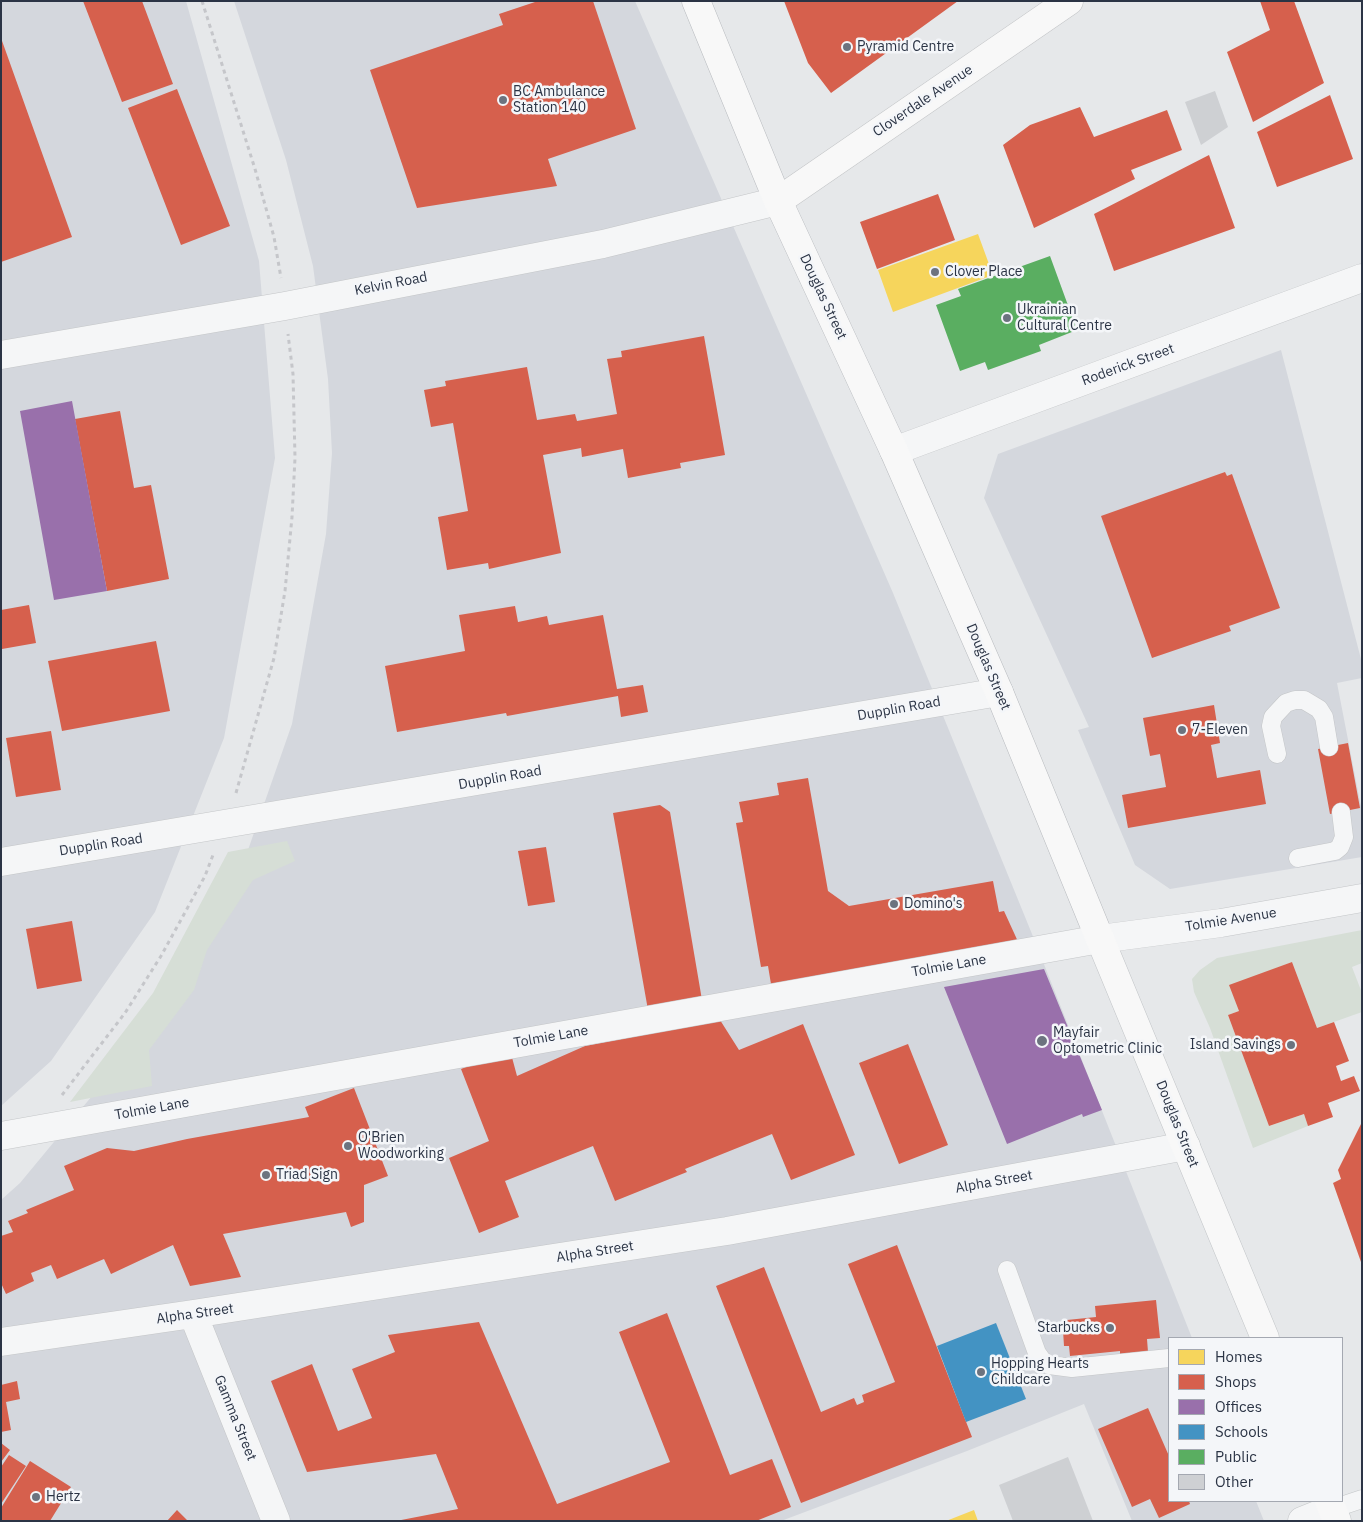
<!DOCTYPE html>
<html>
<head>
<meta charset="utf-8">
<style>
	body { margin:0 }
	#map { position:relative; width:1363px; height:1522px; overflow:hidden; background:#e6e8ea; font-family:"IBM Plex Sans",sans-serif }
	canvas { display:block }
	.frame { position:absolute; inset:0; border:2px solid #2b3445; pointer-events:none }
	.legend { position:absolute; left:1168px; top:1337px; width:175px; height:165px; box-sizing:border-box; background:#f4f6f9; border:1px solid #a4a8b1; margin:0; padding:6px 9px; list-style:none; font-size:15px; color:#2b3445 }
	.legend li { display:flex; align-items:center; gap:10px; height:25px }
	.legend b { width:25px; border:1px solid #a4a8b1 }
</style>
</head>
<body>
<div id="map">
<canvas width="1363" height="1522"></canvas>
<div class="frame"></div>
<ul class="legend">
<li><b style="height:14px;background:#f6d55c"></b>Homes</li>
<li><b style="height:14px;background:#d6604d"></b>Shops</li>
<li><b style="height:14px;background:#9970ab"></b>Offices</li>
<li><b style="height:14px;background:#4393c3"></b>Schools</li>
<li><b style="height:14px;background:#5aae61"></b>Public</li>
<li><b style="height:14px;background:#ced0d3"></b>Other</li>
</ul>
</div>
<script>
const context = document.querySelector('canvas').getContext('2d');
context.lineJoin = 'round';
function fillPath(path, color) { context.fillStyle = color; context.fill(path, 'evenodd'); }
const poly = rows => new Path2D(rows.map(r => 'M' + r).join(''));
function strokePath(path, color, width, dash) { context.strokeStyle = color; context.lineWidth = width; context.lineCap = dash ? 'butt' : 'round'; context.setLineDash(dash || []); context.stroke(path); }
function label(font, color, halo, rows, align = 'center') {
  context.font = font + ' "IBM Plex Sans",sans-serif'; context.lineWidth = 5; context.setLineDash([]); context.textBaseline = 'middle'; context.strokeStyle = halo; context.fillStyle = color; for (const [text, x, y, turn = 0] of rows) {
    context.save(); context.translate(x, y); context.rotate((+turn || 0) * Math.PI / 180); context.textAlign = isNaN(turn) ? turn : align; if (halo) context.strokeText(text, 0, 0); context.fillText(text, 0, 0); context.restore();
  }
}
fillPath(poly([
	[1,1,186,1,259,261,275,458,224,738,155,912,51,1061,1,1106],
	[234,1,635,1,893,593,1032,934,1192,1338,1169,1338,1169,1501,1256,1501,1264,1521,1132,1521,1084,1404,967,1451,781,1521,1,1521,1,1200,20,1183,154,1021,234,890,292,724,326,534,332,453,328,379,313,266,286,160],
	[1281,350,1362,663,1362,678,1337,683,1362,812,1362,857,1170,889,1135,865,1078,730,1089,727,984,498,998,454]
]), '#d4d7dd');
fillPath(poly([
	[287,841,295,861,253,880,207,950,194,990,149,1050,152,1086,70,1102,153,993,228,852],
	[1362,930,1362,963,1352,967,1362,993,1362,1012,1317,1028,1292,962,1230,986,1239,1011,1228,1015,1269,1126,1304,1114,1308,1126,1253,1148,1210,1028,1194,992,1192,979,1200,970,1217,958]
]), '#d6ded6');
fillPath(poly([
	[978,234,993,275,893,312,878,270],
	[974,1510,978,1521,946,1521]
]), '#f6d55c');
fillPath(poly([
	[83,1,142,1,173,84,122,102],
	[538,1,593,1,636,129,548,159,557,186,417,208,370,70,503,25,499,14],
	[784,1,958,1,831,93,808,63],
	[1260,1,1294,1,1324,83,1253,122,1227,52,1270,30],
	[1,38,72,237,1,262],
	[177,89,230,226,181,245,128,108],
	[1330,95,1353,159,1277,187,1257,132],
	[1080,107,1094,137,1167,110,1182,150,1131,170,1135,179,1034,228,1003,145,1030,125],
	[1209,155,1235,228,1114,271,1094,214],
	[938,194,955,240,877,269,860,222],
	[704,336,725,455,680,463,681,468,628,478,623,449,582,457,581,448,543,455,561,553,489,569,488,563,447,570,438,517,468,511,453,423,431,427,424,390,446,386,445,381,527,367,537,420,575,414,577,421,617,414,607,359,622,357,621,351],
	[120,411,134,488,151,485,169,579,107,591,75,419],
	[1225,472,1227,476,1232,474,1280,608,1229,626,1231,631,1152,658,1101,516],
	[29,605,36,643,2,649,1,610],
	[515,606,518,622,547,616,549,625,603,615,617,689,643,685,648,712,621,717,618,696,507,716,506,713,397,732,385,666,465,651,459,615],
	[156,641,170,711,62,731,48,661],
	[1214,705,1220,743,1211,745,1217,778,1260,770,1266,804,1128,828,1122,795,1166,787,1160,754,1150,756,1143,718],
	[51,731,61,790,16,797,6,738],
	[1348,743,1360,808,1330,814,1318,749],
	[808,778,828,891,849,906,993,881,999,912,1004,911,1020,946,772,990,768,966,761,967,736,823,743,822,739,802,779,795,777,783],
	[660,805,670,812,702,1000,648,1010,613,813],
	[546,847,555,902,528,906,518,851],
	[72,921,82,981,37,989,26,929],
	[1292,962,1317,1028,1334,1022,1349,1061,1336,1066,1341,1081,1354,1076,1360,1091,1328,1103,1333,1117,1308,1126,1304,1114,1269,1126,1228,1015,1239,1011,1229,985],
	[720,1020,739,1050,803,1024,855,1155,791,1180,772,1134,685,1169,687,1172,615,1201,593,1146,505,1181,519,1217,479,1233,449,1158,489,1141,461,1069,510,1050,517,1076,585,1046],
	[908,1044,948,1145,899,1164,859,1063],
	[354,1088,388,1176,364,1185,364,1222,351,1227,346,1212,223,1234,241,1277,190,1286,173,1245,111,1274,104,1259,57,1279,51,1265,31,1273,34,1281,6,1294,1,1283,1,1236,13,1232,8,1221,28,1213,26,1210,74,1190,64,1166,107,1148,134,1151,187,1139,309,1117,305,1107],
	[1362,1122,1362,1262,1361,1262,1333,1183,1341,1179,1338,1170],
	[897,1245,972,1437,801,1503,716,1286,764,1267,821,1412,854,1398,857,1405,864,1402,862,1395,895,1382,848,1264],
	[1156,1300,1160,1338,1147,1339,1148,1352,1120,1355,1120,1351,1070,1356,1069,1346,1064,1346,1063,1330,1068,1329,1067,1320,1096,1317,1095,1306],
	[667,1313,730,1475,772,1459,791,1507,756,1521,396,1521,458,1509,436,1454,307,1472,271,1381,312,1364,338,1431,372,1418,352,1369,395,1352,388,1335,479,1322,557,1504,670,1462,619,1332],
	[17,1381,20,1399,6,1402,11,1430,1,1432,1,1385],
	[1148,1408,1169,1456,1169,1501,1189,1501,1190,1504,1159,1518,1150,1499,1132,1507,1098,1429],
	[1,1443,10,1450,1,1462],
	[9,1455,26,1466,1,1504,1,1467],
	[30,1461,71,1487,50,1521,1,1521,1,1508],
	[177,1510,188,1521,167,1521]
]), '#d6604d');
fillPath(poly([
	[72,401,107,591,54,600,20,411],
	[1044,969,1102,1110,1083,1117,1082,1114,1007,1144,944,987]
]), '#9970ab');
fillPath(poly([
	[996,1323,1026,1399,966,1422,937,1346]
]), '#4393c3');
fillPath(poly([
	[1050,256,1077,330,1039,345,1041,351,988,370,985,362,960,371,936,305,961,296,958,289]
]), '#5aae61');
fillPath(poly([
	[1215,91,1228,127,1201,145,1185,102],
	[1068,1457,1093,1521,1013,1521,999,1485]
]), '#ced0d3');
const service = poly([
	[1277,754,1271,726,1273,717,1286,703,1295,700,1304,700,1319,709,1324,717,1329,747],
	[1298,858,1335,851,1340,847,1344,837,1341,812],
	[1007,1270,1037,1353,1042,1360,1049,1365,1072,1368,1169,1358],
	[1332,1509,1362,1499]
]);
const minor = poly([
	[1,355,285,306,603,244,778,201],
	[894,451,1362,278],
	[1,862,999,692],
	[1,1136,1100,939],
	[193,1314,276,1521],
	[1,1342,193,1314,727,1231,1186,1146],
	[1302,1521,1332,1509]
]);
const tertiary = poly([
	[1100,939,1221,923,1362,898]
]);
const secondary = poly([
	[778,201,1069,1]
]);
const primary = poly([
	[1100,939,1265,1338],
	[1329,1501,1337,1521]
]);
const trunk = poly([
	[696,1,778,201,894,451,999,692,1100,939]
]);
strokePath(service, '#c4c6c8', 19);
strokePath(minor, '#c4c6c8', 29);
strokePath(tertiary, '#c4c6c8', 29);
strokePath(secondary, '#c4c6c8', 29);
strokePath(primary, '#c2c5c8', 29);
strokePath(trunk, '#b8bbbf', 29);
strokePath(poly([
	[202,1,255,169,274,237,281,278],
	[236,793,274,658,285,591,292,517,295,458,293,374,288,334],
	[62,1095,125,1013,161,956,205,876,213,855]
]), '#c5c6ca', 3, [4, 4]);
strokePath(service, '#f5f6f7', 18);
strokePath(minor, '#f5f6f7', 28);
strokePath(tertiary, '#f5f6f7', 28);
strokePath(secondary, '#f8f8f8', 28);
strokePath(primary, '#f8f8f8', 28);
strokePath(trunk, '#f8f8f8', 28);
for (const [x, y, r, color] of [
	[847,47,5,"#6c737f"],
	[503,100,5,"#6c737f"],
	[935,272,5,"#6c737f"],
	[1007,318,5,"#6c737f"],
	[1182,730,5,"#6c737f"],
	[894,904,5,"#6c737f"],
	[1042,1041,6,"#6c737f"],
	[1291,1045,5,"#6c737f"],
	[348,1146,5,"#6c737f"],
	[266,1175,5,"#6c737f"],
	[1110,1328,5,"#6c737f"],
	[981,1372,5,"#6c737f"],
	[36,1497,5,"#6c737f"]
]) { const dot = new Path2D(); dot.arc(x, y, r, 0, 2 * Math.PI); context.fillStyle = color; context.fill(dot); strokePath(dot, '#f4f6f9', 2); }
label('14px', '#2b3445', '#f4f6f9', [
	["Pyramid Centre",857,47],
	["BC Ambulance",513,92],
	["Station 140",513,108],
	["Clover Place",945,272],
	["Ukrainian",1017,310],
	["Cultural Centre",1017,326],
	["7-Eleven",1192,730],
	["Domino's",904,904],
	["Mayfair",1053,1033],
	["Optometric Clinic",1053,1049],
	["Island Savings",1281,1045,"right"],
	["O'Brien",358,1138],
	["Woodworking",358,1154],
	["Triad Sign",276,1175],
	["Starbucks",1100,1328,"right"],
	["Hopping Hearts",991,1364],
	["Childcare",991,1380],
	["Hertz",46,1497]
], 'left');
label('14px', '#2b3445', '#f4f6f9', [
	["Cloverdale Avenue",923,101,-34],
	["Kelvin Road",391,284,-11],
	["Douglas Street",823,297,65],
	["Roderick Street",1128,365,-20],
	["Douglas Street",988,667,67],
	["Dupplin Road",899,709,-10],
	["Dupplin Road",500,778,-10],
	["Dupplin Road",101,845,-9],
	["Tolmie Avenue",1231,920,-9],
	["Tolmie Lane",949,966,-10],
	["Tolmie Lane",551,1037,-10],
	["Tolmie Lane",152,1109,-10],
	["Douglas Street",1177,1124,68],
	["Alpha Street",994,1182,-10],
	["Alpha Street",595,1252,-9],
	["Alpha Street",195,1314,-8],
	["Gamma Street",235,1418,68]
]);
</script>
</body>
</html>
